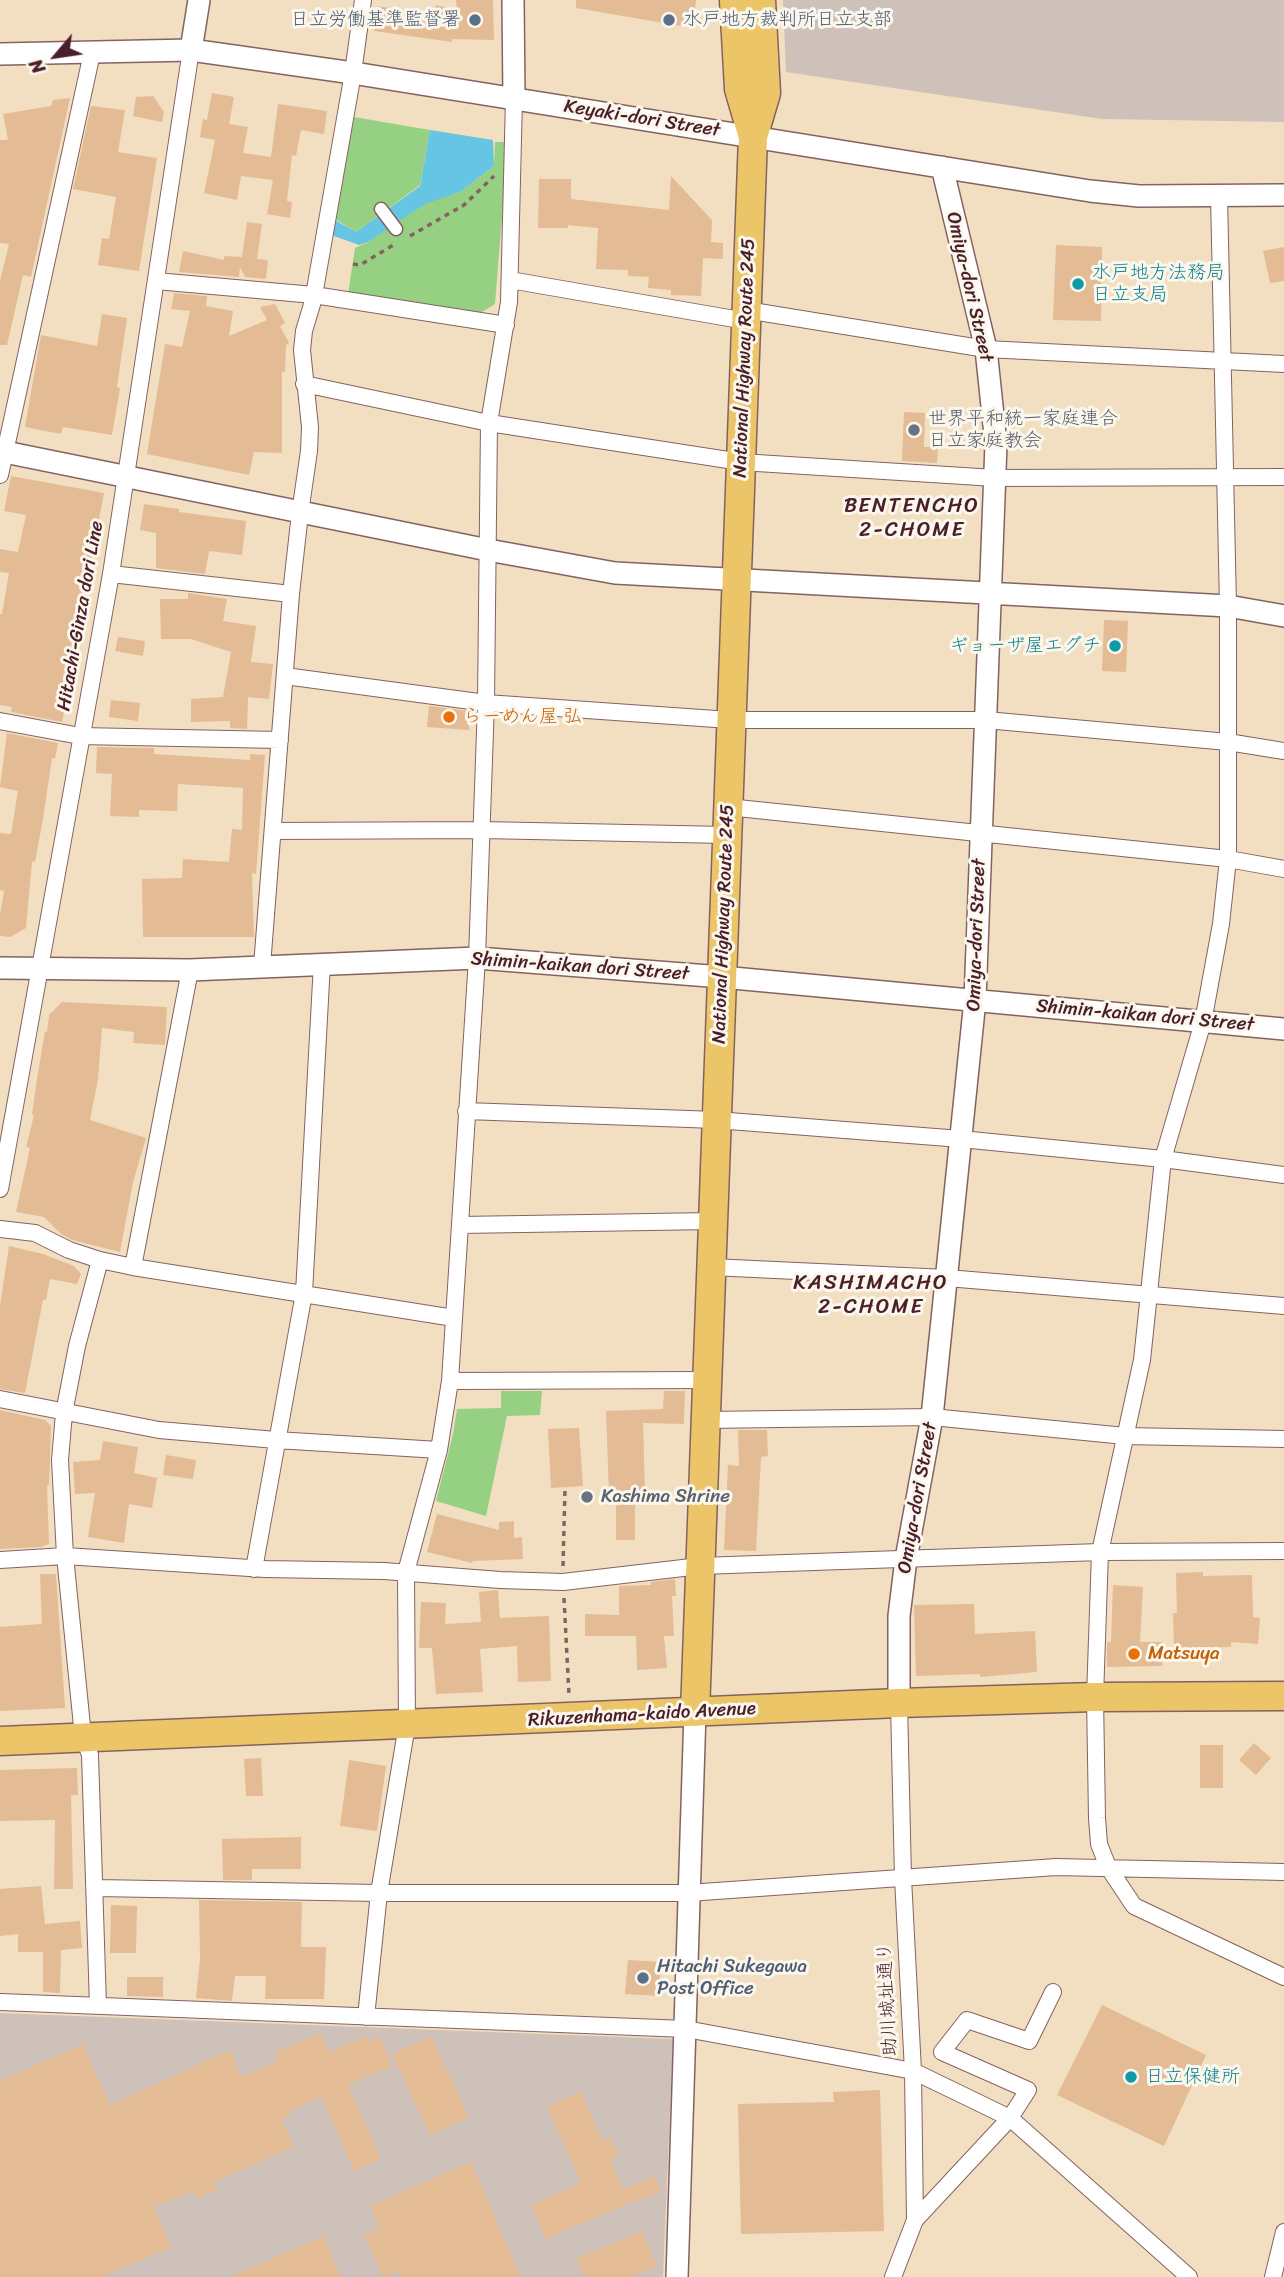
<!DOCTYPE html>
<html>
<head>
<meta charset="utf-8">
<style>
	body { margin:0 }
	#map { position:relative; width:1284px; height:2277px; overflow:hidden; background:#f2dfc1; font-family:Sriracha,sans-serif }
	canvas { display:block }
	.north { position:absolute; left:21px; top:21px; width:70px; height:70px; -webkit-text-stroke:5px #fbf7ec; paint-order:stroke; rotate:241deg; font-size:19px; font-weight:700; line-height:28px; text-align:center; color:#4a1f2b }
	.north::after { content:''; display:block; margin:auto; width:24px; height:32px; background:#4a1f2b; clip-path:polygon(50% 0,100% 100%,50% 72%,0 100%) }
</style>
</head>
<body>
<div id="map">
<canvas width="1284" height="2277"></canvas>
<div class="north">N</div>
</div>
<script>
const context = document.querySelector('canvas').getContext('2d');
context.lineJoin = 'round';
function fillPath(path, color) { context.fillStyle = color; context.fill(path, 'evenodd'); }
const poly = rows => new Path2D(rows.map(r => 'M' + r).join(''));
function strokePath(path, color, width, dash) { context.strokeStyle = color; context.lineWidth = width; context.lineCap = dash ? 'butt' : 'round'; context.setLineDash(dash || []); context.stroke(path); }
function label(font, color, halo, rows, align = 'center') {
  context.font = font + ' Sriracha,"Klee One",sans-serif'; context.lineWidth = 6; context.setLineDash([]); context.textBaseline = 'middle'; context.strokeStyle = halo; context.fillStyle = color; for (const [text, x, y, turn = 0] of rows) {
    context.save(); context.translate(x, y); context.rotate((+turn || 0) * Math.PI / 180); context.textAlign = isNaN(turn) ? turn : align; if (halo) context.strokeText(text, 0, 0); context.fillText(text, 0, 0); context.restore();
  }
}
fillPath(poly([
	[783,0,1284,0,1284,122,1102,119,786,72],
	[0,2013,673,2039,663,2277,0,2277]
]), '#cec1ba');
fillPath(poly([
	[354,117,430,130,420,185,356,232,335,219],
	[495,142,508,142,495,304,477,315,348,294,355,248,368,242,425,203,460,192,494,166],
	[501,1391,542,1391,540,1415,507,1416,486,1516,436,1501,453,1434,457,1409,501,1408]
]), '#95d083');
fillPath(poly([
	[430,130,493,140,494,166,460,192,425,204,368,242,359,245,331,235,335,220,356,232,420,186]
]), '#65c5e3');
fillPath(poly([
	[456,0,493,0,494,40,452,39,452,42,374,31,377,6,434,15,436,5,457,10],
	[576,0,696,0,693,28,576,8],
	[212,93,234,97,229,124,248,127,243,153,271,157,278,104,327,111,324,134,301,130,296,156,292,155,287,201,292,202,290,218,267,214,273,180,241,176,237,200,204,193,215,140,200,137,203,119,207,120],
	[153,96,164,112,162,122,133,116,136,97],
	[70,98,31,277,23,275,7,345,0,345,0,281,9,244,0,243,0,140,8,140,3,114,51,106,53,100],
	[91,106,125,110,118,152,157,158,139,271,98,265,102,238,109,239,116,197,73,189],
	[671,176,712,220,711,242,723,243,723,259,703,258,701,296,671,295,671,290,648,288,649,277,628,276,628,270,596,269,598,228,568,225,568,228,538,228,539,179,571,179,571,199,669,210],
	[247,222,262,224,257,259,268,260,266,279,245,277,240,267,239,277,179,272,183,251,224,260,224,256,242,257],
	[1056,245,1102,247,1101,321,1053,320],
	[1284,247,1284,281,1270,283,1263,251],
	[174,293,207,296,206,306,233,311,229,336,267,320,260,307,275,304,285,323,280,326,289,343,286,345,285,372,282,372,282,453,254,452,249,475,147,454,165,344,182,347,190,311,171,309],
	[102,314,127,318,117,387,120,388,112,435,63,427,61,434,25,427,41,335,97,346],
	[904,412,925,413,924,447,938,447,937,463,902,461],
	[11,476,104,493,68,680,71,681,62,722,11,712,12,707,0,705,0,614,2,614,9,573,0,572,0,549,18,552,26,515,4,511],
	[144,504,179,509,179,512,246,521,242,555,209,551,205,574,156,568,156,533,140,530],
	[188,593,227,599,223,621,256,626,251,662,273,664,269,699,248,697,247,729,230,728,230,721,191,722,191,699,223,697,231,652,191,639,161,639,160,599,188,599],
	[1104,620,1128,621,1126,672,1102,671],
	[118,637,145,641,143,656,115,651],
	[111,700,140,703,138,721,109,717],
	[429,706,470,711,469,730,427,727],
	[7,733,58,743,55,759,52,758,43,819,35,862,32,861,26,928,10,937,0,936,0,915,4,891,0,890,0,833,11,834,18,791,0,787],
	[97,747,154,748,154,754,250,760,250,754,265,755,256,874,252,873,254,937,143,937,142,879,182,878,183,859,229,862,232,829,242,830,243,788,178,784,177,811,139,810,139,817,110,816,112,774,96,773],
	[62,1002,167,1007,165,1045,133,1043,134,1032,102,1028,98,1079,90,1120,146,1138,133,1182,120,1252,72,1240,61,1234,44,1217,16,1212,30,1148,26,1147,34,1115,32,1115,36,1085,45,1031,47,1032,49,1015],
	[9,1246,43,1254,74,1266,81,1274,77,1284,50,1279,46,1300,43,1300,25,1393,0,1389,0,1306],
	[664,1391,685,1391,684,1424,643,1423,645,1491,635,1492,635,1540,616,1540,616,1492,609,1493,606,1411,663,1409],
	[0,1410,45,1420,51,1426,49,1485,47,1485,49,1544,41,1547,0,1549],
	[579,1428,583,1486,551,1488,548,1429],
	[738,1430,767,1430,768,1456,761,1457,756,1551,724,1550,728,1465,739,1466],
	[103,1441,138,1447,134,1473,157,1478,152,1508,129,1504,124,1543,88,1537,95,1493,75,1494,73,1462,100,1460],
	[166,1455,196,1460,193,1479,163,1475],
	[437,1514,499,1530,499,1522,514,1521,514,1538,522,1537,523,1559,473,1561,472,1563,427,1552],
	[1203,1572,1203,1576,1252,1575,1253,1617,1260,1618,1258,1644,1231,1642,1231,1647,1174,1648,1173,1613,1177,1613,1176,1573],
	[40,1574,56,1574,65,1708,0,1711,0,1627,42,1624],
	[675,1579,676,1596,672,1596,674,1636,664,1636,667,1668,637,1670,636,1636,585,1636,585,1614,619,1615,619,1586,651,1585,651,1582],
	[1113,1585,1143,1587,1140,1642,1162,1642,1162,1666,1107,1667,1107,1642,1111,1642],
	[498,1590,500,1618,549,1616,551,1681,518,1682,517,1646,480,1649,483,1692,436,1694,432,1648,419,1648,421,1602,446,1603,445,1624,481,1622,479,1592],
	[974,1604,975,1634,1035,1631,1037,1672,980,1677,980,1674,916,1676,914,1605],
	[1254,1743,1271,1758,1256,1775,1239,1760],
	[1200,1745,1223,1745,1223,1788,1200,1788],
	[261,1758,263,1796,246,1796,244,1759],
	[349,1760,386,1766,377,1831,340,1826],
	[77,1768,78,1795,71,1795,73,1889,54,1889,55,1820,0,1821,0,1770],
	[301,1837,301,1869,252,1869,252,1880,223,1880,222,1839],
	[41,1886,45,1924,80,1921,82,1948,61,1950,60,1993,43,1992,43,1952,18,1952,18,1934,0,1936,0,1889],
	[199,1900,302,1902,301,1947,326,1947,324,1999,265,1999,266,1976,235,1976,232,2001,196,1998,200,1959],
	[111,1905,137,1906,136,1953,110,1953],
	[628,1960,661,1962,659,1996,625,1994],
	[127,1977,163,1977,163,1997,127,1996],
	[1102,2005,1206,2055,1164,2146,1057,2095],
	[321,2033,329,2052,366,2036,368,2041,379,2036,392,2066,348,2085,381,2159,354,2171,322,2097,289,2111,291,2116,282,2120,294,2147,214,2182,218,2190,197,2199,193,2191,154,2207,172,2247,102,2277,0,2277,0,2081,83,2044,110,2105,230,2050,242,2077,278,2060,275,2053],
	[431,2036,469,2117,430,2135,392,2054],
	[880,2090,884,2231,741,2234,738,2104,834,2102,833,2092],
	[581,2092,602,2141,611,2137,619,2155,610,2159,623,2190,654,2176,661,2192,637,2202,636,2200,546,2239,531,2205,581,2183,547,2107],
	[471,2162,521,2277,400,2277,398,2271,383,2277,364,2234,379,2228,370,2206],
	[642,2231,657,2266,631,2277,584,2277,576,2259],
	[324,2236,341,2277,230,2277]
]), '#e3bb95');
const pedestrian = poly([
	[381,209,396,229]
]);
const minor = poly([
	[1219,195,1228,606,1228,859,1221,924,1203,1022,1163,1159,1142,1360,1100,1552,1095,1697,1097,1818,1099,1844,1108,1867,1134,1906,1284,1977],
	[510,280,746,321],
	[156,281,314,295,506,325],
	[746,310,986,349,1284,364],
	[304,384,489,423,741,462,995,478,1284,477],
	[0,475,92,53],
	[111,574,291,594],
	[285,676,486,703,730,720,986,720,1228,742,1284,751],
	[0,721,80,736,280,740],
	[728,807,1228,859,1284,869],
	[273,831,481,830,727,835],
	[262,966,291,594,300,513,309,451,310,427,302,350,304,331,313,301,353,73,363,0],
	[466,1111,716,1120,961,1139,1163,1159,1284,1175],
	[0,1189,111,574,191,50],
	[460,1225,713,1221],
	[0,1229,35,1233,69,1250,100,1260],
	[133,1267,454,1318],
	[711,1267,947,1278,1284,1306],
	[450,1381,707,1380],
	[0,1399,159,1430,276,1440,439,1450],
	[705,1420,932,1417,1125,1436,1284,1439],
	[0,1560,65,1556,265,1569,384,1571,500,1580,563,1582,700,1566,1100,1552,1284,1551],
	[254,1569,304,1293,322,963],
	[96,1888,379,1893,688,1893,1056,1867,1284,1872],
	[0,2002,686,2029,913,2071,1010,2118,1189,2277],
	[98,2006,90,1755,83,1736,65,1556,60,1460,64,1413,77,1346,100,1260,133,1267,190,970],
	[366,2017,379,1893,407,1725,406,1572,439,1450,450,1381,477,958,486,703,489,423,509,302,514,98],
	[915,2220,1010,2118,1028,2090,942,2052,967,2020,1029,2041,1053,1992],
	[893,2277,915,2220,913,2071,903,1878,899,1703],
	[1273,2277,1284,2232]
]);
const tertiary = poly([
	[513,0,514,98],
	[191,50,199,0],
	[0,54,191,50,353,73,1090,191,1139,196,1284,195],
	[0,451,488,550,615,573,1228,606,1284,616],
	[0,968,190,970,477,958,722,977,1284,1029],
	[899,1703,899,1616,906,1559,932,1417,975,1000,996,444,986,349,942,167],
	[677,2277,695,1712]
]);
const trunk = poly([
	[734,0,739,89,753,137],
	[695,1712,753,137,766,93,761,0],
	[0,1741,899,1703,1095,1697,1284,1696]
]);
strokePath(pedestrian, '#856260', 15);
strokePath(minor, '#856260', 18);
strokePath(tertiary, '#856260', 24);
strokePath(trunk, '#856260', 31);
strokePath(poly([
	[410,236,464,205,494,176],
	[353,264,360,265,395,244],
	[563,1566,565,1489],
	[564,1598,569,1695]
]), '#856260', 3.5, [5, 5]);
strokePath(pedestrian, '#fff', 12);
strokePath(minor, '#fff', 16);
strokePath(tertiary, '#fff', 21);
strokePath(trunk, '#edc569', 28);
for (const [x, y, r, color] of [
	[475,20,7,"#5c6f8a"],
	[669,20,7,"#5c6f8a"],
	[1078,284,7,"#0f9aa8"],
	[914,430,7,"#6b7280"],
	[1115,646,7,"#0f9aa8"],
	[449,717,7,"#e8710a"],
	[587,1497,7,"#6b7280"],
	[1134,1654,7,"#e8710a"],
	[643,1978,7,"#5c6f8a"],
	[1131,2077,7,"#0f9aa8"]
]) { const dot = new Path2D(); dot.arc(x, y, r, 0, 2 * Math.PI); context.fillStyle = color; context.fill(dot); strokePath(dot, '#fbf7ec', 2.5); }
label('19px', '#4e5e75', '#fbf7ec', [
	["日立労働基準監督署",461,20,"right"],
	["水戸地方裁判所日立支部",683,20],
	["Hitachi Sukegawa",657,1967],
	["Post Office",657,1989]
], 'left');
label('19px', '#4a1f2b', '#fbf7ec', [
	["Keyaki-dori Street",642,119,9],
	["Omiya-dori Street",969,287,77],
	["National Highway Route 245",745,358,-88],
	["Hitachi-Ginza dori Line",81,616,-80],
	["National Highway Route 245",724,924,-88],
	["Omiya-dori Street",977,935,-88],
	["Shimin-kaikan dori Street",580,967,4],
	["Shimin-kaikan dori Street",1145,1016,5],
	["Omiya-dori Street",918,1498,-80],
	["Rikuzenhama-kaido Avenue",642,1715,-3],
	["助川城址通り",888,1999,-93]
]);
label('19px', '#0d838f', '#fbf7ec', [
	["水戸地方法務局",1092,273],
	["日立支局",1092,295],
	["ギョーザ屋エグチ",1101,646,"right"],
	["日立保健所",1145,2077]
], 'left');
label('19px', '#5b616d', '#fbf7ec', [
	["世界平和統一家庭連合",928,419],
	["日立家庭教会",928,441],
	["Kashima Shrine",601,1497]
], 'left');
label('19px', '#c56008', '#fbf7ec', [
	["らーめん屋 弘",463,717],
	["Matsuya",1148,1654]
], 'left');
context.letterSpacing = '2px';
label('21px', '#4a1f2b', '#fbf7ec', [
	["BENTENCHO",912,507],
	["2-CHOME",912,531],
	["KASHIMACHO",871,1284],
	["2-CHOME",871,1308]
]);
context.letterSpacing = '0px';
</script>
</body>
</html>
